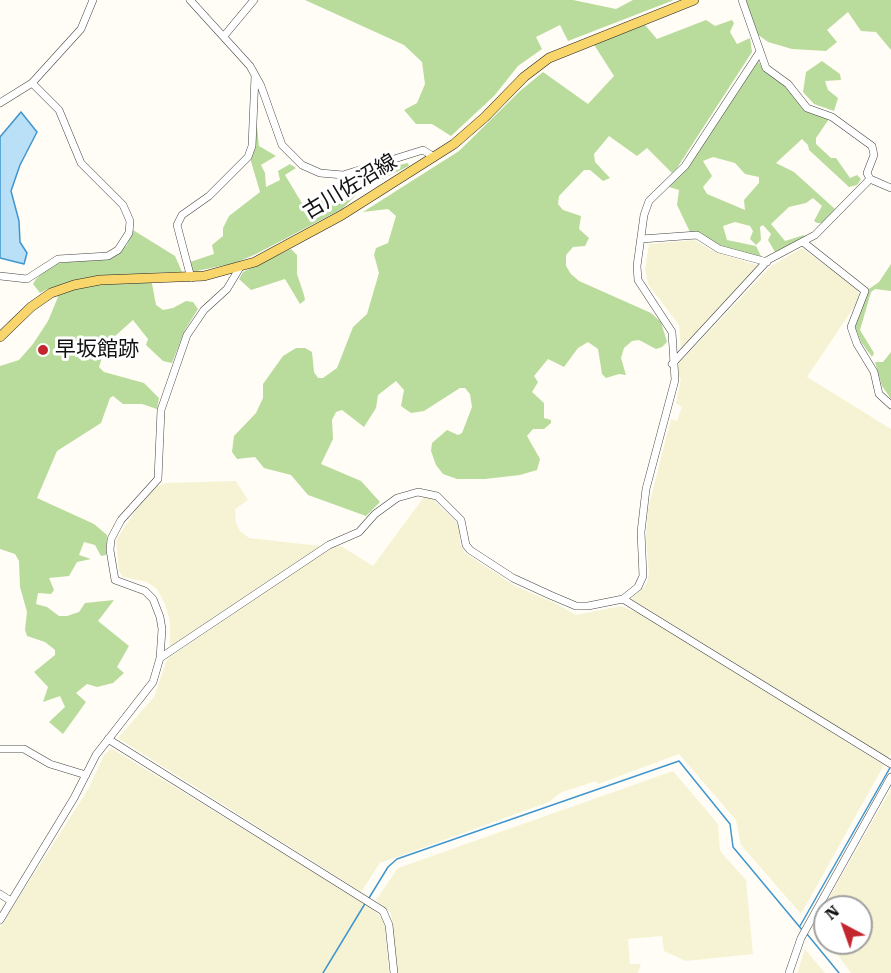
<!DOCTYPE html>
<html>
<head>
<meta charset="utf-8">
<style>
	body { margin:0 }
	#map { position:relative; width:891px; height:973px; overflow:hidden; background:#fffdf5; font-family:"Roboto Serif",serif }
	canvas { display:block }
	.north { position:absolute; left:813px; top:895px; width:60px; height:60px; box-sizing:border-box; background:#fff; border:2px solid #a0a0a0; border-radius:50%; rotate:319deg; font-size:16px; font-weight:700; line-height:24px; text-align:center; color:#111 }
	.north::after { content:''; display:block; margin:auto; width:21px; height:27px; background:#c4262e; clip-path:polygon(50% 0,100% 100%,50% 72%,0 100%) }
</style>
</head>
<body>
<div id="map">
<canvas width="891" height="973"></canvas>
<div class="north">N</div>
</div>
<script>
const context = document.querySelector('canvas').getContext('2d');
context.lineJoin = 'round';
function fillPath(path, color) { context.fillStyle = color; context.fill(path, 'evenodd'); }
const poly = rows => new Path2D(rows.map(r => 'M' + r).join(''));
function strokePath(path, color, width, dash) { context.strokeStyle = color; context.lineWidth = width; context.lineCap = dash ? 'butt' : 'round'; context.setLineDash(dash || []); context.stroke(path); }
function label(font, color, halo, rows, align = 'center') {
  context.font = font + ' "Roboto Serif","Noto Sans JP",serif'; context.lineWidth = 6; context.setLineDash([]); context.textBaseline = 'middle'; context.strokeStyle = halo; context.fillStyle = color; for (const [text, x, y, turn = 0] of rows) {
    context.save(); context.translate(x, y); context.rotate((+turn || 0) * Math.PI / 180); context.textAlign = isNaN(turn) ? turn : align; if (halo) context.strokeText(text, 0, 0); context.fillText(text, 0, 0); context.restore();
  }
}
fillPath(poly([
	[694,240,715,252,760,266,681,350,679,325,648,284,645,269,649,244],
	[802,248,856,288,859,295,856,304,807,377,891,429,891,753,888,758,631,599,646,585,649,575,646,538,648,509,671,419,677,421,682,407,676,403,681,378,677,374,678,364,771,266],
	[236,481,248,500,235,509,236,522,240,531,249,538,320,546,170,647,170,622,165,604,157,589,147,582,123,577,119,571,116,540,138,507,157,486,166,483],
	[429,496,459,525,460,544,465,553,515,586,553,602,576,615,621,606,641,614,884,765,801,914,741,845,736,820,679,754,598,784,596,781,560,793,549,802,380,863,361,892,118,738,154,697,167,659,332,547,341,546,373,566,424,497],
	[111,748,369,906,384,920,389,973,0,973,0,927,89,788,104,755],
	[673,771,718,824,720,851,746,880,753,954,686,961,664,951,662,936,628,939,630,964,641,964,638,973,397,973,391,913,376,900,398,868],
	[891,789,891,973,851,973,829,943,861,943,861,907,825,907,825,938,814,924],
	[805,949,825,973,797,973]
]), '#f6f3d4');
fillPath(poly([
	[305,0,573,0,616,9,633,0,674,0,568,41,560,25,536,37,542,49,518,66,494,96,451,136,432,124,416,124,404,110,417,103,425,84,422,62,404,45],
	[746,0,891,0,891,50,876,32,861,31,848,12,827,30,837,42,826,51,792,49,768,42,757,34],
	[706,20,715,26,732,20,734,23,730,32,737,44,750,38,752,52,677,168,672,173,647,148,637,156,609,136,594,154,595,162,610,178,603,181,590,170,584,170,559,196,558,204,563,210,581,216,579,229,589,238,585,246,573,247,566,255,566,266,571,274,579,281,651,313,661,322,667,342,662,347,656,349,639,340,632,341,624,348,621,358,626,375,619,374,606,378,602,374,598,349,588,342,578,348,564,367,548,359,534,376,538,382,532,392,544,403,544,418,551,420,551,423,544,429,533,429,527,436,540,459,537,470,520,475,485,479,457,479,443,474,436,465,431,451,432,443,447,430,458,435,462,433,472,407,470,394,465,388,460,388,424,411,411,413,401,406,404,390,396,381,378,395,376,408,364,427,342,410,336,412,332,420,333,439,321,464,361,481,380,502,366,516,308,495,291,475,264,468,255,457,237,459,232,452,234,436,256,413,263,398,263,384,283,356,296,348,305,348,312,352,314,372,318,378,323,378,337,368,353,327,367,314,379,273,374,255,376,248,388,243,396,216,388,209,363,212,459,151,520,91,543,72,588,104,614,76,593,43,645,25,657,39],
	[757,59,763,69,786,86,802,108,829,119,816,138,816,144,831,158,836,158,850,178,857,175,861,179,857,185,849,187,809,150,808,145,802,139,776,163,794,172,835,209,822,223,817,223,814,221,822,206,813,198,806,203,789,207,771,224,785,241,804,235,805,237,775,252,768,240,771,234,763,225,760,227,761,240,756,245,750,239,753,231,750,226,735,222,723,226,727,240,756,246,762,258,721,246,690,232,677,205,679,190,669,187,688,167],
	[713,157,735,163,745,174,759,177,759,183,744,200,745,210,707,194,703,187,712,176,703,161],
	[822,61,840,74,841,80,825,81,828,90,838,98,834,111,814,104,803,92,806,72],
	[256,117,259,146,276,156,261,165,265,173,266,187,280,180,278,171,290,164,296,168,285,175,303,205,346,182,399,165,408,163,409,166,362,189,342,209,256,254,235,263,192,272,190,262,214,254,212,245,223,236,223,228,229,216,260,192,250,158],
	[133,230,175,256,182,272,150,273,156,305,163,310,173,308,186,301,193,302,198,309,185,330,172,363,163,361,146,345,148,339,133,320,114,337,105,348,99,367,104,372,144,383,159,398,157,409,142,404,123,404,113,396,110,398,101,423,57,451,37,498,94,524,107,535,106,555,101,556,95,545,84,542,79,555,91,559,77,562,69,576,49,578,54,590,51,594,38,593,36,604,47,607,59,616,67,616,79,612,85,603,114,600,98,621,129,646,117,667,124,673,113,683,97,687,87,684,76,693,86,702,63,734,49,722,65,707,60,696,43,702,48,687,34,672,55,655,55,650,45,642,27,636,25,630,27,612,20,587,19,561,15,554,0,549,0,366,19,360,33,344,48,321,58,297,49,288,40,293,33,284,36,279,53,264,113,256,127,245],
	[291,249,297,255,297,274,304,295,305,300,300,304,285,279,251,290,239,279,243,272],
	[891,264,891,291,875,289,871,292,860,330,874,353,872,357,861,342,855,327,869,289,879,282],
	[891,352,891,399,882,386,875,362,883,362]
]), '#b9dc9c');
const water = poly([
	[21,112,37,132,20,165,11,191,19,221,20,242,27,253,24,264,0,258,0,137,21,112]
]);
fillPath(water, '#b9e0f7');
strokePath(water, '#3f96cf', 1.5);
strokePath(poly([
	[369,898,388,867,397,859,679,761,730,824,733,847,803,931],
	[800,926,891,766],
	[807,934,839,973],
	[323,973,366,902]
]), '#3f96cf', 1.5);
const minor = poly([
	[190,0,250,66,261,86,282,145,302,165,320,173,343,175,423,150,434,157],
	[742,0,766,68,788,84,807,108,832,117,872,146,874,155,867,173,870,179,891,188],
	[224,36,254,0],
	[0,103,32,83,81,29,93,0],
	[641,239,697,235,719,249,767,262],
	[803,242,865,291,851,327,857,344,874,372,879,394,891,405],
	[0,276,27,279,58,259,108,256,118,250,129,233,130,221,123,205,81,163,59,110,32,83],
	[191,278,177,225,182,215,209,196,248,157,252,146,255,76],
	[672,364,768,260,815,235,870,179],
	[623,599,891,764],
	[160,658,329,545,359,532,375,514,397,498,418,492,437,496,461,520,466,545,470,550,513,578,550,595,576,606,588,606,623,599,638,587,643,576,641,532,646,489,675,380,672,332,638,280,637,266,644,215,649,201,685,166,759,53],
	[108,739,383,911,389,925,394,973],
	[0,749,24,749,50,764,86,775],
	[0,894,11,901],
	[0,920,74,798,96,755,153,682,160,658,162,629,160,617,153,599,145,591,115,580,110,550,111,539,121,520,158,479,161,410,187,335,204,310,227,289,239,269],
	[789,973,801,938,891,777]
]);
const major = poly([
	[0,337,31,307,51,293,74,285,100,280,204,276,255,262,342,215,454,144,485,117,524,77,549,58,694,0]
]);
strokePath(minor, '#444', 8);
strokePath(major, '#222', 10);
strokePath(minor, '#fff', 7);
strokePath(major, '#f9d66b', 9);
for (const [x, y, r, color] of [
	[43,350,6,"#c4262e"]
]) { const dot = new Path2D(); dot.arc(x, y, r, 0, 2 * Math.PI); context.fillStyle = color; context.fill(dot); strokePath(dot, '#fff', 2); }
label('21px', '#111', '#fff', [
	["古川佐沼線",350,187,-31]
]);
label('21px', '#111', '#fff', [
	["早坂館跡",55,350]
], 'left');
</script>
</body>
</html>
